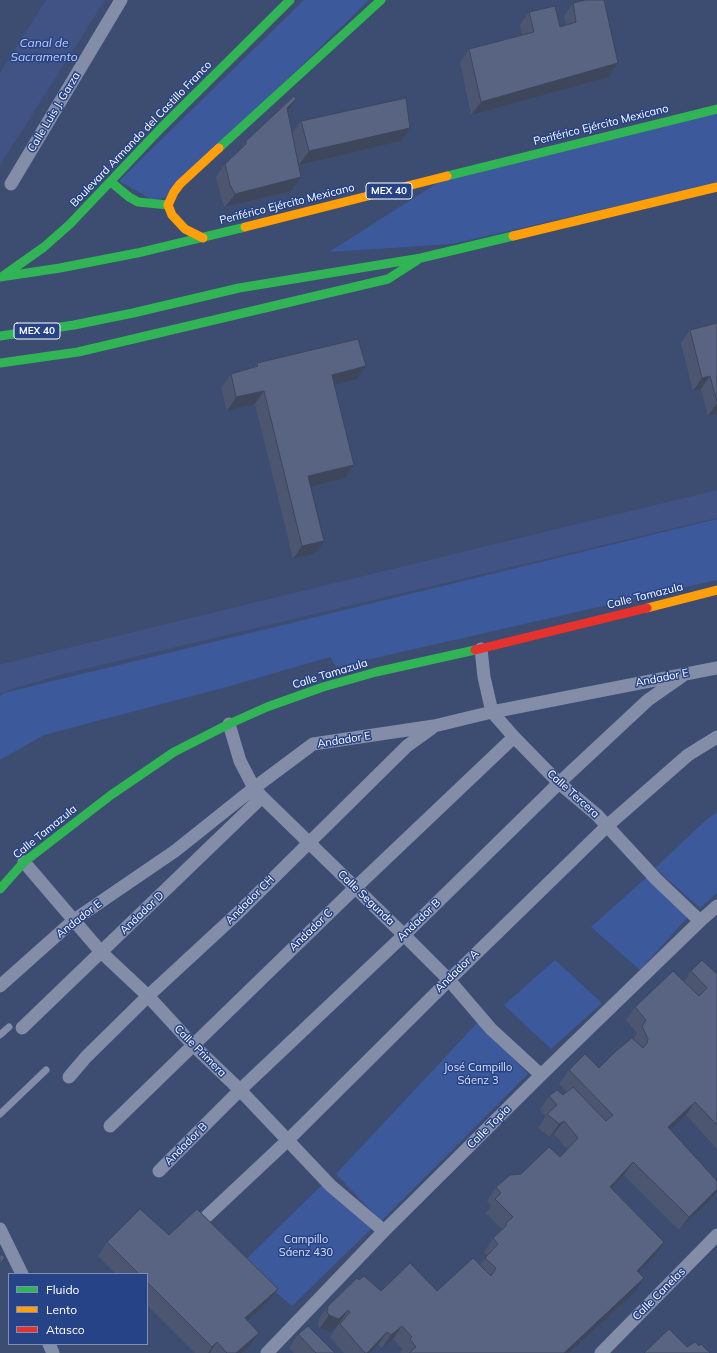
<!DOCTYPE html>
<html>
<head>
<meta charset="utf-8">
<style>
	body { margin:0 }
	#map { position:relative; width:717px; height:1353px; overflow:hidden; background:#3d4c71; font-family:Mulish,sans-serif }
	canvas { display:block }
	.legend { position:absolute; left:8px; top:1273px; width:140px; height:72px; box-sizing:border-box; background:#274387; border:1px solid #7d8eb7; margin:0; padding:5px 7px; list-style:none; font-size:12px; color:#fff }
	.legend li { display:flex; align-items:center; gap:8px; height:20px }
	.legend b { width:20px; border:1px solid #7d8eb7 }
</style>
</head>
<body>
<div id="map">
<canvas width="717" height="1353"></canvas>
<ul class="legend">
<li><b style="height:5px;background:#30b455"></b>Fluido</li>
<li><b style="height:5px;background:#ff9f0a"></b>Lento</li>
<li><b style="height:5px;background:#e5322d"></b>Atasco</li>
</ul>
</div>
<script>
const context = document.querySelector('canvas').getContext('2d');
context.lineJoin = 'round';
function fillPath(path, color) { context.fillStyle = color; context.fill(path, 'evenodd'); }
const poly = rows => new Path2D(rows.map(r => 'M' + r).join(''));
function strokePath(path, color, width, dash) { context.strokeStyle = color; context.lineWidth = width; context.lineCap = dash ? 'butt' : 'round'; context.setLineDash(dash || []); context.stroke(path); }
function label(font, color, halo, rows, align = 'center') {
  context.font = font + ' Mulish,sans-serif'; context.lineWidth = 3; context.setLineDash([]); context.textBaseline = 'middle'; context.strokeStyle = halo; context.fillStyle = color; for (const [text, x, y, turn = 0] of rows) {
    context.save(); context.translate(x, y); context.rotate((+turn || 0) * Math.PI / 180); context.textAlign = isNaN(turn) ? turn : align; if (halo) context.strokeText(text, 0, 0); context.fillText(text, 0, 0); context.restore();
  }
}
fillPath(poly([
	[304,0,369,0,165,198,151,199,119,181],
	[717,112,717,183,452,244,329,252,442,180],
	[717,519,717,580,336,667,330,657,230,686,44,735,0,760,0,696,4,693],
	[717,812,717,893,700,908,655,868,706,820],
	[647,877,688,917,640,970,591,927],
	[555,960,602,1003,551,1049,504,1005],
	[478,1022,528,1074,381,1221,336,1174],
	[323,1184,372,1228,292,1306,241,1264]
]), '#3c599c');
fillPath(poly([
	[46,0,105,0,0,165,0,73],
	[717,490,717,518,63,674,15,688,0,694,0,665,2,664]
]), '#405384');
strokePath(poly([
	[0,1035,9,1027],
	[0,1114,46,1070]
]), '#848da7', 7);
strokePath(poly([
	[11,184,121,0],
	[481,649,484,677,492,712,514,737,559,783,597,815,656,879,700,921],
	[229,724,240,761,254,788,262,797,404,935,449,980,491,1029,541,1075],
	[24,862,101,952,148,996,193,1045,240,1090,331,1186,384,1231],
	[0,986,74,920,175,851,254,788,313,744,434,726,492,712,717,668],
	[22,1028,262,797],
	[69,1077,86,1057,148,996,240,911,407,746,432,728],
	[110,1126,355,888,514,737],
	[159,1171,240,1090,404,935,559,783,648,700,681,677],
	[207,1216,288,1140,449,980,607,826,688,755,717,737],
	[0,1229,22,1274],
	[49,1344,53,1353],
	[267,1353,384,1231,541,1075,700,921,717,906],
	[601,1353,717,1235]
]), '#848da7', 13);
strokePath(poly([
	[219,148,381,0],
	[447,176,717,109],
	[111,182,129,197,138,202,168,205],
	[3,276,44,247,70,224,162,127,290,0],
	[0,277,60,268,137,253,245,227],
	[0,336,74,325,133,313,239,288,421,258,513,236],
	[0,363,78,352,388,279,419,259],
	[0,889,24,862,111,795,174,752,229,724,267,707,323,687,376,672,475,650]
]), '#30b455', 9);
strokePath(poly([
	[245,227,447,176],
	[513,236,717,187],
	[203,238,185,229,172,215,168,205,174,192,180,184,219,148],
	[647,608,717,590]
]), '#ff9f0a', 9);
strokePath(poly([
	[475,650,647,608]
]), '#e5322d', 9);
fillPath(poly([
	[573,3,618,63,609,77,471,115,460,62,469,49,522,35,520,25,529,12,560,27,566,25,564,16],
	[287,112,292,134,301,121,410,128,401,141,299,165,294,144,301,177,291,191,225,207,221,198,216,177,225,164,238,152,246,141],
	[717,323,717,414,708,416,701,389,693,391,681,343,690,330],
	[257,363,366,366,357,379,334,385,354,465,345,478,310,487,314,554,293,559,255,404,227,411,221,388,231,374,254,367],
	[691,971,717,974,717,1149,686,1115,670,1130,712,1198,679,1230,624,1175,612,1189,664,1242,655,1256,639,1273,635,1292,569,1353,401,1353,400,1352,402,1349,393,1339,382,1348,378,1345,370,1353,344,1353,330,1337,339,1324,330,1332,320,1328,318,1326,319,1319,328,1306,359,1280,381,1291,437,1291,480,1265,487,1256,484,1252,493,1238,502,1229,486,1213,491,1206,487,1201,496,1187,521,1174,560,1157,567,1149,554,1134,550,1137,538,1128,546,1116,540,1110,549,1096,563,1095,567,1092,559,1084,569,1070,599,1068,633,1039,637,1033,626,1020,635,1007,684,982],
	[169,1235,278,1289,268,1302,247,1320,249,1346,242,1353,195,1353,147,1305,147,1274,116,1274,98,1256,107,1242],
	[298,1334,335,1353,294,1353,289,1348]
]), '#4c5670');
fillPath(poly([
	[618,63,609,77,471,115,481,102],
	[296,99,287,112,287,108],
	[410,128,401,141,299,165,309,151],
	[301,177,291,191,225,207,235,194],
	[366,366,357,379,322,388,332,375],
	[710,376,701,389,693,391,702,378],
	[264,391,255,404,227,411,236,397],
	[717,403,717,414,708,416],
	[354,465,345,478,298,490,308,476],
	[324,541,314,554,293,559,302,546],
	[695,1102,686,1115,659,1141,668,1127],
	[564,1121,554,1134,550,1137,559,1124],
	[633,1162,624,1175,601,1200,610,1187],
	[717,1189,717,1191,712,1198,679,1230,689,1217],
	[664,1242,655,1256,628,1284,637,1271],
	[644,1278,635,1292,569,1353,564,1353],
	[278,1289,268,1302,236,1331,245,1318],
	[348,1310,339,1324,330,1332,320,1328,329,1315],
	[402,1326,393,1339,382,1348,391,1335],
	[387,1332,378,1345,370,1353,367,1353],
	[259,1333,249,1346,242,1353,236,1353],
	[217,1342,210,1353,208,1353,212,1347]
]), '#3e465b');
const building = poly([
	[585,0,604,0,618,63,481,102,469,49,534,32,529,12,555,6,560,27,576,22,573,3,585,0],
	[294,96,296,99,287,108,301,177,235,194,230,185,225,164,246,144,246,141,294,96],
	[406,98,410,128,309,151,301,121,406,98],
	[717,323,717,402,710,376,702,378,690,330,717,323],
	[358,339,366,366,332,375,354,465,308,476,324,541,302,546,264,391,236,397,231,374,258,366,257,363,358,339],
	[702,960,717,974,717,1125,695,1102,668,1127,717,1181,717,1189,689,1217,633,1162,610,1187,664,1242,637,1271,644,1278,564,1353,409,1353,416,1347,410,1339,412,1337,402,1326,391,1335,387,1332,367,1353,365,1353,340,1324,350,1312,348,1310,339,1319,329,1315,327,1312,328,1306,357,1278,359,1280,364,1276,381,1291,410,1263,437,1291,473,1258,491,1276,496,1268,485,1258,498,1244,493,1238,506,1226,506,1223,513,1217,495,1199,501,1193,496,1187,510,1175,521,1174,549,1147,560,1157,578,1138,564,1121,559,1124,547,1114,557,1105,549,1096,557,1090,563,1095,573,1087,606,1121,613,1115,569,1070,585,1054,599,1068,616,1051,632,1038,643,1048,647,1043,648,1039,642,1026,646,1020,635,1007,673,971,699,996,707,988,691,971,702,960],
	[140,1209,169,1235,197,1209,278,1289,245,1318,259,1333,236,1353,227,1353,217,1342,212,1347,147,1282,147,1274,139,1274,107,1242,140,1209],
	[0,1254,5,1257,0,1265,0,1254],
	[308,1326,335,1353,316,1353,298,1334,308,1326],
	[669,1329,687,1347,695,1342,699,1346,701,1344,710,1353,644,1353,669,1329]
]);
fillPath(building, '#586482');
strokePath(building, '#3e465b', 1);
for (const [x, y, w] of [
	[389,191,46],
	[37,331,46]
]) { const box = new Path2D(); box.roundRect(x - w / 2, y - 8, w, 16, 3); context.fillStyle = '#274387'; context.fill(box); strokePath(box, '#fff', 1); }
label('bold 10px', '#fff', null, [
	["MEX 40",389,191],
	["MEX 40",37,331]
]);
label('11px', '#fff', '#274387', [
	["Calle Luis J. Garza",54,112,-59],
	["Periférico Ejército Mexicano",601,125,-14],
	["Boulevard Armando del Castillo Franco",141,134,-46],
	["Periférico Ejército Mexicano",287,204,-14],
	["Calle Tamazula",645,596,-14],
	["Calle Tamazula",330,674,-17],
	["Andador E",662,678,-11],
	["Andador E",344,740,-9],
	["Calle Tercera",573,794,42],
	["Calle Tamazula",45,832,-39],
	["Calle Segunda",366,898,44],
	["Andador CH",250,900,-45],
	["Andador D",142,913,-44],
	["Andador E",79,919,-38],
	["Andador B",419,920,-44],
	["Andador C",311,930,-44],
	["Andador A",457,971,-44],
	["Calle Primera",200,1051,45],
	["Calle Topia",489,1127,-45],
	["Andador B",186,1144,-45],
	["Calle Canelas",659,1294,-45]
]);
label('11px', '#d7e0f7', '#274387', [
	["José Campillo",478,1068],
	["Sáenz 3",478,1081],
	["Campillo",306,1240],
	["Sáenz 430",306,1253]
]);
label('italic 12px', '#bfcef0', '#274387', [
	["Canal de",44,43],
	["Sacramento",44,57]
]);
</script>
</body>
</html>
